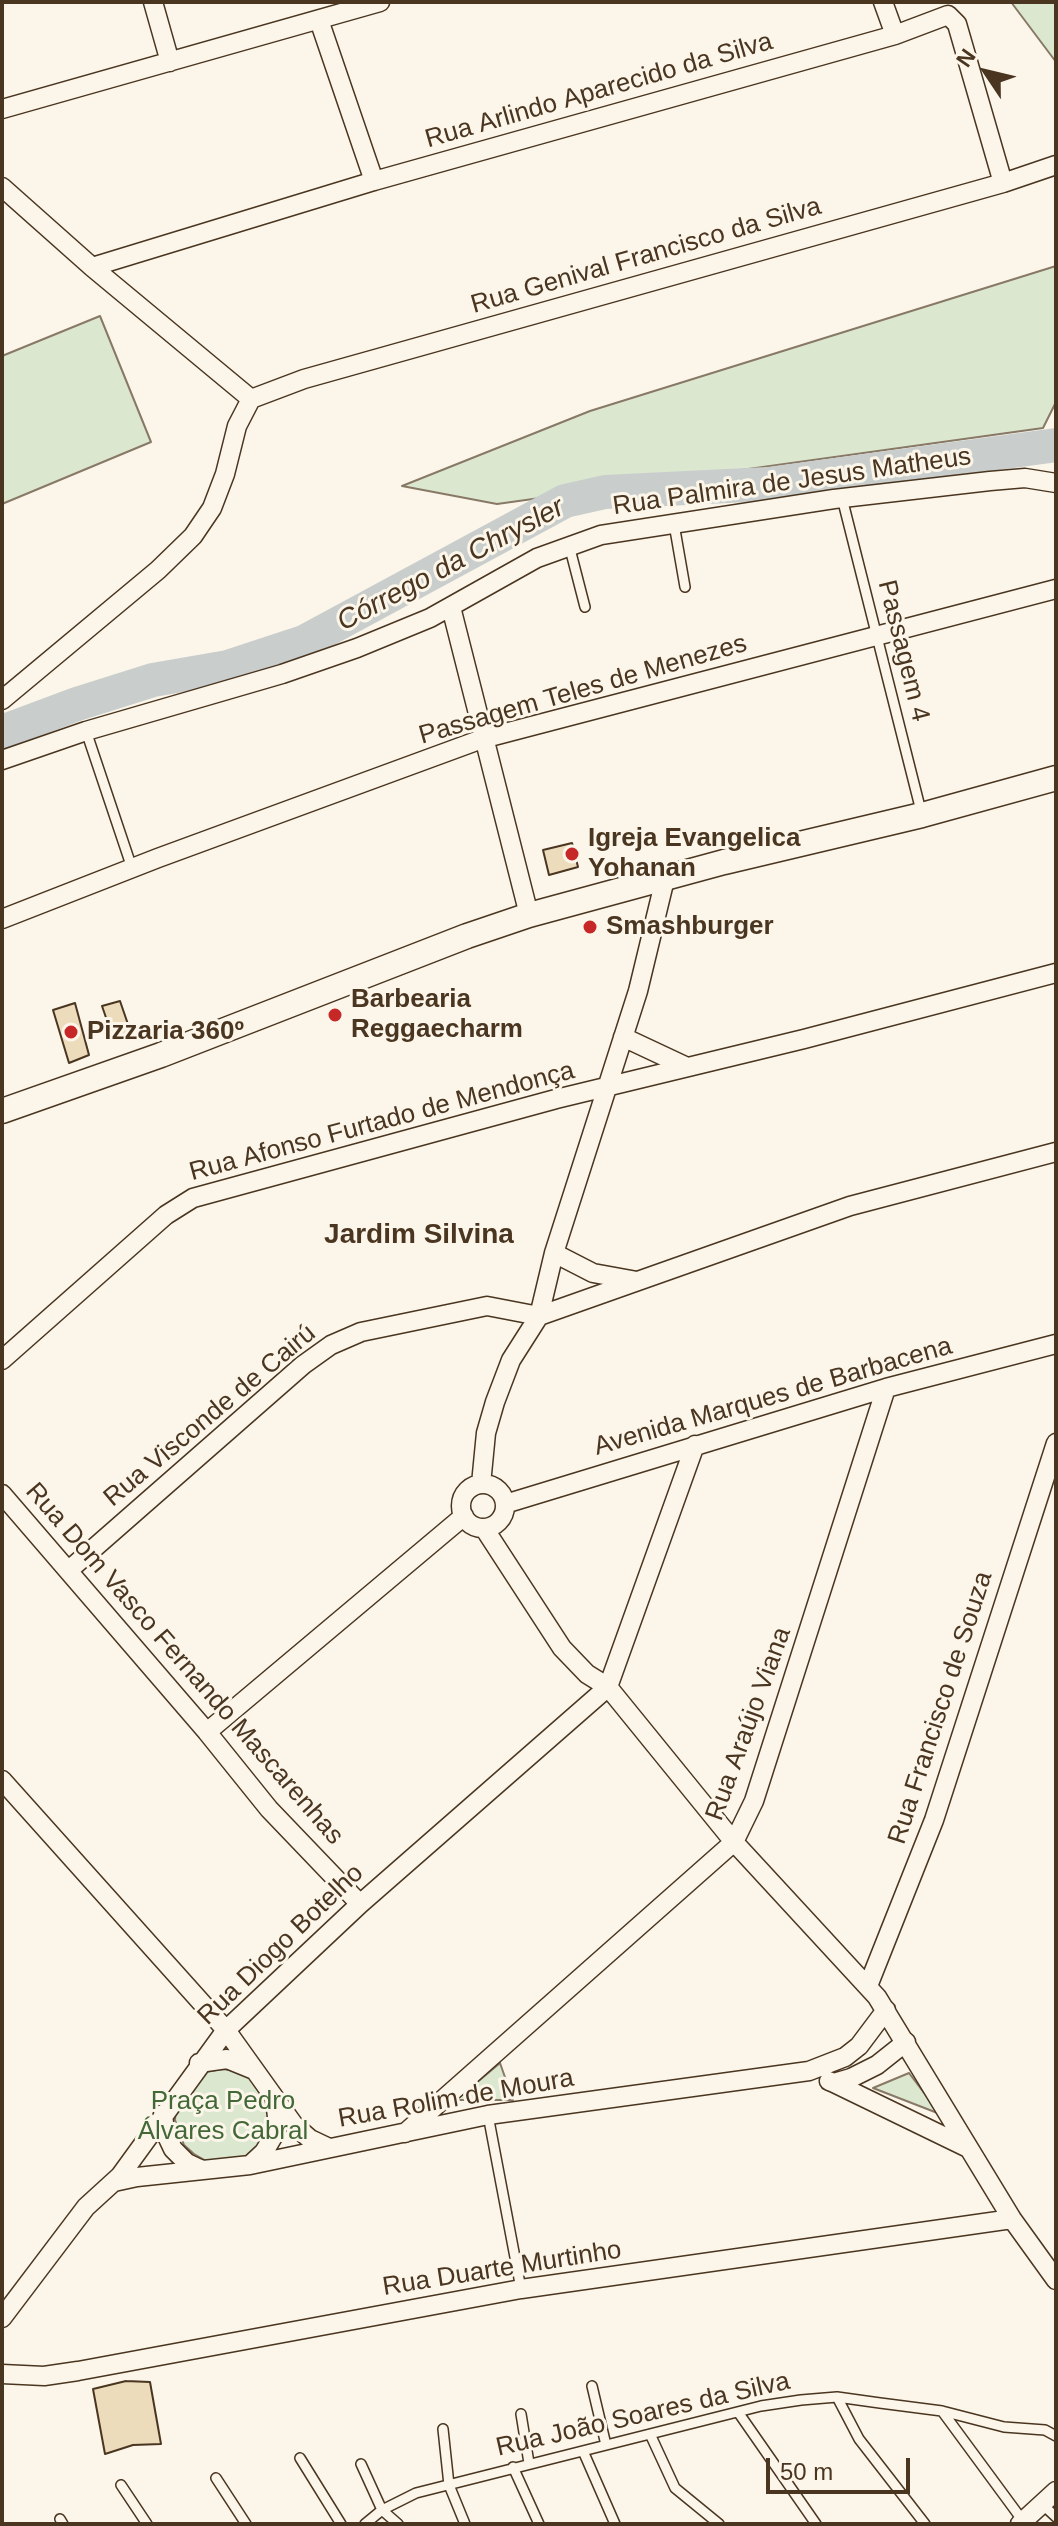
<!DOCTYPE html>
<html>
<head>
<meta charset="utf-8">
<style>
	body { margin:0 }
	#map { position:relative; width:1058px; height:2526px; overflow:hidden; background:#fbf6e9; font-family:Arial,sans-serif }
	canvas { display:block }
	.frame { position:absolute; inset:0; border:4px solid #4a3520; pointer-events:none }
	.north { position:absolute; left:946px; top:32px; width:80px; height:80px; -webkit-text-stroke:6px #fbf6e9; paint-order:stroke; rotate:305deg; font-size:22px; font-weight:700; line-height:32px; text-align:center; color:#4a3520 }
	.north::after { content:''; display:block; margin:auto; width:28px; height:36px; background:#4a3520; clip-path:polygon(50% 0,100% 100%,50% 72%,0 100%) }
	.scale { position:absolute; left:766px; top:2458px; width:144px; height:36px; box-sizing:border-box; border:4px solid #4a3520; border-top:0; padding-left:10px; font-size:24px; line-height:28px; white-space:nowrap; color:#4a3520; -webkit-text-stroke:6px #fbf6e9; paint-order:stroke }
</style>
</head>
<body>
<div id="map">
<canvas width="1058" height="2526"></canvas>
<div class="frame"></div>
<div class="north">N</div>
<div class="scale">50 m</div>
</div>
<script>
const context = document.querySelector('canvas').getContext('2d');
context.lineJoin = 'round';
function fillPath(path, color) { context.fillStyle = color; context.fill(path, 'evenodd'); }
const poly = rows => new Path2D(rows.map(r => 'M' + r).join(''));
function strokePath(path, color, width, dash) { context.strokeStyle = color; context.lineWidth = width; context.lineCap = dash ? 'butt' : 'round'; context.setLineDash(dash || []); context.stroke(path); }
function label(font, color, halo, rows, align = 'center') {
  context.font = font + ' Arial,sans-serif'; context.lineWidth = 6; context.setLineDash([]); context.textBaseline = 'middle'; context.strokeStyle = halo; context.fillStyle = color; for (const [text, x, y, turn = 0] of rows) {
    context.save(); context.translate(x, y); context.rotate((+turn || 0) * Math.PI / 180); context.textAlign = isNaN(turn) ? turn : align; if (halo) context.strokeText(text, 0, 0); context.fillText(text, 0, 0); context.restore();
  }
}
const green = poly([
	[1011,2,1056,2,1056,62,1011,2],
	[1056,266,1056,402,1043,428,497,504,402,486,590,411,1056,266],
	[100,316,151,442,2,504,2,356,100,316],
	[500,2063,513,2100,456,2100,500,2063],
	[222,2069,238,2071,253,2079,270,2107,265,2139,255,2152,241,2161,208,2162,194,2154,184,2145,175,2120,176,2106,206,2072,222,2069],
	[909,2073,940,2114,873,2088,909,2073]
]);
fillPath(green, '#dce7d0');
strokePath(green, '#887966', 2);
strokePath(poly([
	[2,732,77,704,153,680,228,667,304,642,565,501,605,492,768,484,1056,445]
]), '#c9cecd', 34);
const building = poly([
	[572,843,578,867,549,875,543,850,572,843],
	[120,1001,131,1033,114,1041,102,1006,120,1001],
	[75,1003,89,1055,69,1063,53,1010,75,1003],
	[126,2381,150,2382,161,2444,133,2445,105,2454,93,2389,126,2381]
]);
fillPath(building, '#ecdcbc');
strokePath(building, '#4a3520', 2);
const lane = poly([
	[842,498,922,815],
	[674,524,685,587],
	[569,545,585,607],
	[86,731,132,868],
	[488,2115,521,2289],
	[592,2386,606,2445],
	[837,2397,859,2439,925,2524],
	[942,2411,1023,2521],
	[738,2412,816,2524],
	[521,2414,529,2463],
	[443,2429,449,2485,465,2524],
	[650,2434,675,2488,719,2524],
	[583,2451,615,2524],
	[300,2458,341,2524],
	[361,2464,382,2510,398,2524],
	[513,2467,539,2524],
	[216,2478,246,2524],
	[121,2485,147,2524],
	[1042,2504,1056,2517],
	[60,2519,63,2524],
	[365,2524,382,2510,416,2493,761,2406,801,2400,837,2397,880,2403,942,2411,1004,2427,1045,2430,1056,2436]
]);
const street = poly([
	[153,2,170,62],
	[883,2,895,35],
	[319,20,374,181],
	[2,109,380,2],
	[2,187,92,267,251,399],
	[92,267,374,181,895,35,948,15,957,24,1003,183],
	[251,399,304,379,1003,183,1056,165],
	[451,607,529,915],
	[2,700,158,570,193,536,212,508,225,474,237,426,251,399],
	[2,760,86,731,282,674,357,648,430,618,537,558,601,535,834,499,990,481,1025,478,1056,483],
	[2,919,158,858,482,739,1056,589],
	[623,1037,687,1067],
	[554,1253,593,1273,637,1281],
	[2,1360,166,1215,193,1198,556,1099,804,1039,1056,973],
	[481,1484,486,1433,495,1402,511,1360,539,1316,554,1253,638,991,665,879],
	'461 1506a22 22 0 1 1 44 0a22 22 0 1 1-44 0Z',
	[2,1494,207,1732,269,1809,360,1904],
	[505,1504,886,1388,1056,1344],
	[484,1528,562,1648,587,1674,608,1687,734,1842,877,1997,1012,2219,1056,2280],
	[69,1570,303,1365,331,1345,361,1332,487,1306,539,1316,850,1206,1056,1152],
	[207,1732,464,1516],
	[2,1780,226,2030,294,2125,310,2139,329,2148],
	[868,1986,934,1820,1056,1443],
	[199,2063,227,2059,254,2070],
	[829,2081,834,2083,851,2078,877,2065,906,2042],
	[834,2083,968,2148],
	[163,2114,165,2132,173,2149,187,2163,202,2170],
	[405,2133,734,1842,754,1801,886,1388],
	[250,2165,264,2152,274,2135,277,2117,275,2100],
	[114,2182,137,2177,250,2165,488,2115,809,2071,845,2057,859,2046,886,2010],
	[2,2318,86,2207,120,2176,226,2030,360,1904,608,1687,695,1445],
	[2,2374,44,2376,78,2371,521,2289,1012,2219],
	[1020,2524,1056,2491]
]);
const secondary = poly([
	[2,1111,161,1055,467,936,529,915,724,862,922,815,1056,778]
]);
strokePath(lane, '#4a3520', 12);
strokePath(street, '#4a3520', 21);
strokePath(secondary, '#4a3520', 27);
strokePath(lane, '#fbf6e9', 9);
strokePath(street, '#fbf6e9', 18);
strokePath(secondary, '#fbf6e9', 24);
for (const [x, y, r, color] of [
	[572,854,8,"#c62828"],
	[590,927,8,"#c62828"],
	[335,1015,8,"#c62828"],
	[71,1032,8,"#c62828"]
]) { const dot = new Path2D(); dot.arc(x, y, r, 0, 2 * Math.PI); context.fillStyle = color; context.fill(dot); strokePath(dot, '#fbf6e9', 3); }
label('26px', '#4a3520', '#fbf6e9', [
	["Rua Arlindo Aparecido da Silva",599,91,-16],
	["Rua Genival Francisco da Silva",646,256,-16],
	["Rua Palmira de Jesus Matheus",792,482,-8],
	["Passagem 4",903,651,76],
	["Passagem Teles de Menezes",583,690,-16],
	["Rua Afonso Furtado de Mendonça",382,1122,-15],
	["Avenida Marques de Barbacena",773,1397,-16],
	["Rua Visconde de Cairú",210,1416,-40],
	["Rua Dom Vasco Fernando Mascarenhas",184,1664,49],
	["Rua Francisco de Souza",941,1708,-72],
	["Rua Araújo Viana",749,1724,-70],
	["Rua Diogo Botelho",281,1945,-44],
	["Rua Rolim de Moura",456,2099,-10],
	["Rua Duarte Murtinho",502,2269,-9],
	["Rua João Soares da Silva",643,2415,-13]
]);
label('bold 26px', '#4a3520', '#fbf6e9', [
	["Igreja Evangelica",588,839],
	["Yohanan",588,869],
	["Smashburger",606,927],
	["Barbearia",351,1000],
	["Reggaecharm",351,1030],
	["Pizzaria 360º",87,1032]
], 'left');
label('26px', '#436837', '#fbf6e9', [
	["Praça Pedro",223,2102],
	["Álvares Cabral",223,2132]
]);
label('italic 28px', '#4a3520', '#fbf6e9', [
	["Córrego da Chrysler",451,565,-28]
]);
label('bold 28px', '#4a3520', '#fbf6e9', [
	["Jardim Silvina",419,1235]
]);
</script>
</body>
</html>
